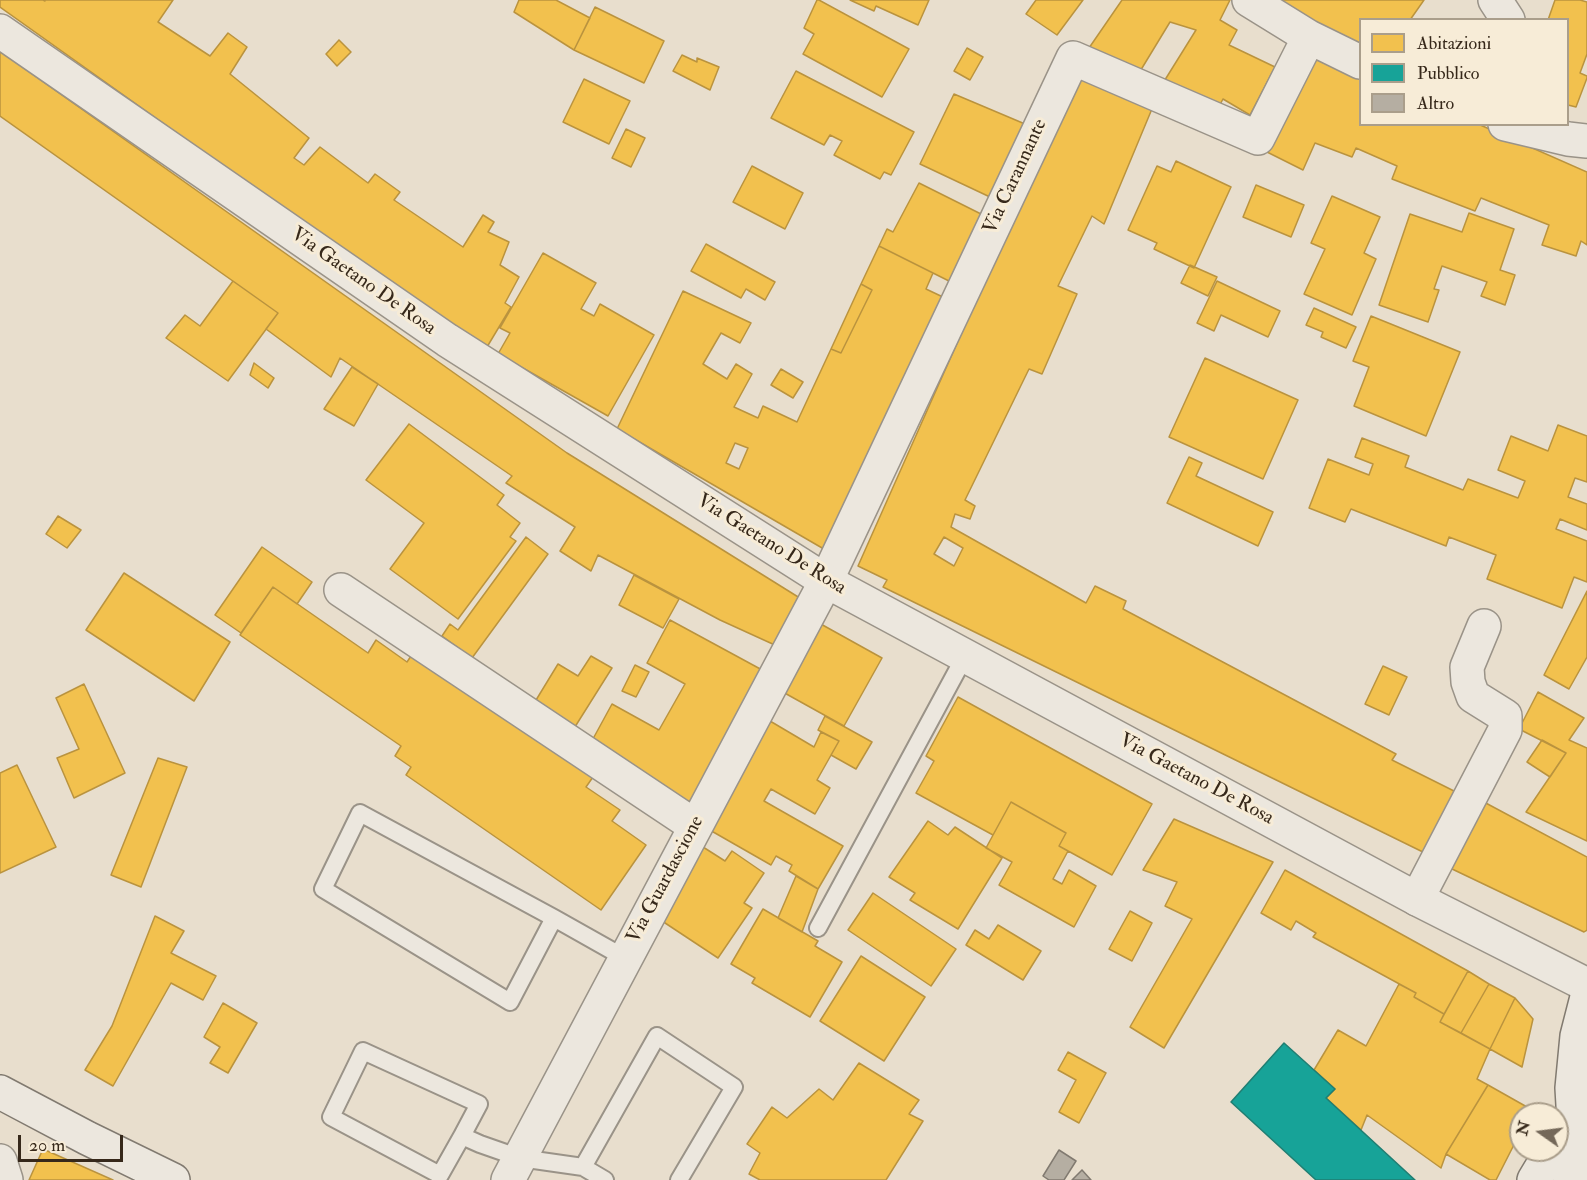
<!DOCTYPE html>
<html>
<head>
<meta charset="utf-8">
<style>
	body { margin:0 }
	#map { position:relative; width:1587px; height:1180px; overflow:hidden; background:#e8decd; font-family:"IM FELL Double Pica",serif }
	canvas { display:block }
	.legend { position:absolute; left:1359px; top:18px; width:210px; height:108px; box-sizing:border-box; background:#f7ecd7; border:2px solid #aa9e8b; margin:0; padding:8px 10px; list-style:none; font-size:18px; color:#36281a }
	.legend li { display:flex; align-items:center; gap:12px; height:30px }
	.legend b { width:30px; border:2px solid #aa9e8b }
	.north { position:absolute; left:1509px; top:1102px; width:60px; height:60px; box-sizing:border-box; background:#f7ecd7; border:2px solid #aa9e8b; border-radius:50%; rotate:284deg; font-size:16px; font-weight:700; line-height:24px; text-align:center; color:#36281a }
	.north::after { content:''; display:block; margin:auto; width:21px; height:27px; background:#746859; clip-path:polygon(50% 0,100% 100%,50% 72%,0 100%) }
	.scale { position:absolute; left:18px; top:1135px; width:105px; height:27px; box-sizing:border-box; border:3px solid #36281a; border-top:0; padding-left:8px; font-size:18px; line-height:21px; white-space:nowrap; color:#36281a; -webkit-text-stroke:4px #f7ecd7; paint-order:stroke }
</style>
</head>
<body>
<div id="map">
<canvas width="1587" height="1180"></canvas>
<ul class="legend">
<li><b style="height:16px;background:#f2c14e"></b>Abitazioni</li>
<li><b style="height:16px;background:#17a398"></b>Pubblico</li>
<li><b style="height:16px;background:#b5aea2"></b>Altro</li>
</ul>
<div class="north">N</div>
<div class="scale">20 m</div>
</div>
<script>
const context = document.querySelector('canvas').getContext('2d');
context.lineJoin = 'round';
function fillPath(path, color) { context.fillStyle = color; context.fill(path, 'evenodd'); }
const poly = rows => new Path2D(rows.map(r => 'M' + r).join(''));
function strokePath(path, color, width, dash) { context.strokeStyle = color; context.lineWidth = width; context.lineCap = dash ? 'butt' : 'round'; context.setLineDash(dash || []); context.stroke(path); }
function label(font, color, halo, rows, align = 'center') {
  context.font = font + ' "IM FELL Double Pica",serif'; context.lineWidth = 6; context.setLineDash([]); context.textBaseline = 'middle'; context.strokeStyle = halo; context.fillStyle = color; for (const [text, x, y, turn = 0] of rows) {
    context.save(); context.translate(x, y); context.rotate((+turn || 0) * Math.PI / 180); context.textAlign = isNaN(turn) ? turn : align; if (halo) context.strokeText(text, 0, 0); context.fillText(text, 0, 0); context.restore();
  }
}
const homes = poly([
	[0,0,43,0,45,1,45,0,173,0,158,22,210,56,228,33,247,47,230,74,309,138,294,158,304,165,320,147,368,183,375,174,400,192,394,200,463,247,483,215,494,222,488,232,509,242,500,265,519,277,505,303,511,307,484,352,0,7,0,0],
	[519,0,556,0,590,18,574,50,514,12,519,0],
	[817,0,819,0,909,49,882,97,803,54,814,34,804,28,817,0],
	[850,0,929,0,918,25,876,6,874,11,850,0],
	[1036,0,1083,0,1057,35,1026,14,1036,0],
	[1122,0,1230,0,1220,20,1237,30,1229,45,1275,67,1250,115,1223,99,1217,110,1163,83,1196,30,1170,22,1139,73,1089,48,1122,0],
	[1268,0,1424,0,1410,20,1360,20,1360,53,1268,0],
	[1555,0,1580,0,1587,2,1587,54,1580,73,1587,76,1587,78,1576,107,1568,105,1568,20,1548,20,1555,0],
	[595,7,664,41,644,83,574,50,595,7],
	[339,40,351,52,337,66,326,54,339,40],
	[967,48,983,57,970,80,954,71,967,48],
	[0,51,567,453,803,600,777,646,720,620,598,555,591,571,560,551,575,527,506,483,512,476,340,358,331,377,266,329,278,313,0,116,0,51],
	[1315,54,1360,74,1360,124,1478,124,1587,172,1587,245,1581,241,1576,256,1542,245,1549,225,1481,198,1475,211,1392,179,1397,166,1356,148,1352,157,1315,143,1303,170,1267,152,1315,54],
	[682,55,697,62,697,58,719,67,710,90,673,71,682,55],
	[796,71,914,132,891,175,884,172,880,179,834,155,842,141,830,135,824,145,771,118,796,71],
	[1078,71,1154,104,1104,224,1092,216,1058,286,1077,294,1042,374,1029,369,965,500,975,506,970,519,955,514,951,527,1086,603,1095,586,1126,601,1123,609,1396,754,1392,760,1460,794,1429,855,883,587,887,580,858,566,1078,71],
	[944,537,963,548,954,566,934,554,944,537],
	[584,79,630,101,609,144,563,122,584,79],
	[954,94,1025,124,990,197,920,164,954,94],
	[626,129,645,138,631,167,612,158,626,129],
	[1176,161,1231,187,1194,268,1154,249,1157,243,1128,230,1157,166,1171,172,1176,161],
	[752,166,803,193,785,229,733,202,752,166],
	[919,183,987,217,953,283,879,246,887,229,893,232,919,183],
	[1256,185,1304,205,1291,237,1243,217,1256,185],
	[1332,196,1380,217,1364,253,1376,259,1352,315,1304,294,1325,249,1311,243,1332,196],
	[1469,213,1514,229,1500,270,1515,275,1505,305,1481,296,1487,282,1442,266,1434,289,1439,290,1428,322,1379,305,1410,214,1462,232,1469,213],
	[706,244,775,282,765,300,746,289,741,298,691,271,706,244],
	[879,246,933,273,926,289,945,298,829,552,617,429,683,291,751,323,740,343,721,333,703,364,727,379,736,364,752,374,734,407,758,418,763,406,797,422,831,349,841,353,872,290,861,284,879,246],
	[735,443,748,448,739,469,726,463,735,443],
	[543,253,596,283,581,309,594,316,600,304,654,335,608,416,498,354,510,333,500,328,543,253],
	[1190,265,1217,277,1208,296,1181,283,1190,265],
	[233,281,278,313,228,381,166,338,185,315,200,326,233,281],
	[1217,281,1280,311,1268,337,1221,315,1214,331,1197,323,1217,281],
	[861,284,872,290,841,353,831,349,861,284],
	[1314,308,1356,327,1346,348,1321,337,1323,332,1306,325,1314,308],
	[1371,316,1460,352,1426,436,1354,406,1369,367,1353,361,1371,316],
	[1205,358,1298,400,1263,479,1169,437,1205,358],
	[254,363,274,378,268,388,250,375,254,363],
	[352,367,378,384,354,426,324,409,352,367],
	[781,369,803,382,793,398,771,385,781,369],
	[409,424,504,495,497,505,520,523,510,537,516,541,458,619,390,569,424,523,366,480,409,424],
	[1558,425,1587,436,1587,482,1575,478,1568,497,1587,504,1587,530,1560,519,1556,529,1587,541,1587,582,1574,577,1562,608,1487,579,1496,555,1449,537,1446,546,1351,509,1345,522,1309,508,1328,459,1369,475,1373,464,1355,457,1362,438,1409,456,1405,467,1463,490,1468,479,1518,498,1525,481,1498,470,1511,436,1548,451,1558,425],
	[1189,457,1202,463,1196,476,1273,512,1258,546,1167,503,1189,457],
	[58,516,81,530,67,548,46,534,58,516],
	[526,537,548,554,472,658,442,636,450,624,458,630,526,537],
	[262,547,312,582,297,604,273,587,241,633,215,615,262,547],
	[124,573,230,642,194,701,86,630,124,573],
	[634,575,679,599,663,628,619,605,634,575],
	[273,587,368,653,376,640,407,662,413,653,593,777,586,787,620,810,612,821,646,845,601,910,406,775,411,767,395,756,401,746,240,635,273,587],
	[1587,591,1587,657,1569,689,1544,675,1587,591],
	[670,620,764,671,691,805,588,748,612,704,659,730,685,684,647,663,670,620],
	[819,623,882,658,844,726,781,691,819,623],
	[591,656,612,668,573,730,533,705,558,664,578,676,591,656],
	[635,665,649,672,636,697,622,691,635,665],
	[1383,666,1407,677,1389,715,1365,704,1383,666],
	[84,684,125,773,74,798,57,758,79,749,56,698,84,684],
	[1538,692,1584,718,1569,740,1587,748,1587,841,1526,812,1566,753,1519,729,1538,692],
	[958,697,1152,804,1112,875,1059,846,1066,833,1011,802,993,835,916,793,934,761,926,756,958,697],
	[825,716,872,742,856,769,831,755,839,741,818,730,825,716],
	[770,721,814,747,821,732,839,741,817,780,830,788,815,814,771,789,764,801,843,846,818,889,789,871,792,865,776,856,771,865,708,829,770,721],
	[1542,740,1566,753,1550,777,1527,762,1542,740],
	[158,758,187,767,141,887,111,875,158,758],
	[17,765,56,847,0,873,0,773,17,765],
	[1482,801,1587,857,1587,930,1584,932,1450,868,1482,801],
	[1011,802,1066,833,1059,846,1068,851,1053,879,1062,884,1069,870,1096,886,1074,927,999,885,1012,862,986,848,1011,802],
	[1174,819,1273,862,1164,1048,1130,1027,1192,919,1165,906,1177,882,1143,870,1174,819],
	[928,821,948,835,955,827,1002,858,958,929,910,900,915,893,889,877,928,821],
	[703,847,725,861,732,851,764,873,744,903,752,908,718,958,656,917,703,847],
	[1285,870,1468,971,1444,1014,1414,997,1416,993,1313,937,1316,933,1296,921,1291,930,1261,913,1285,870],
	[796,876,818,889,802,932,778,918,796,876],
	[873,893,956,949,931,986,848,930,873,893],
	[763,909,818,941,815,946,842,962,810,1017,752,983,755,978,731,964,763,909],
	[1130,911,1152,923,1132,961,1109,949,1130,911],
	[155,916,184,931,171,953,216,976,203,1000,171,983,113,1086,85,1070,112,1026,155,916],
	[998,925,1041,951,1023,980,966,945,975,930,989,939,998,925],
	[861,956,925,997,884,1061,820,1021,861,956],
	[1468,971,1489,984,1461,1033,1440,1022,1468,971],
	[1399,984,1416,993,1414,997,1444,1014,1440,1022,1490,1049,1477,1079,1488,1085,1446,1154,1441,1168,1367,1115,1361,1130,1326,1098,1335,1089,1314,1070,1338,1030,1366,1046,1399,984],
	[1489,984,1515,998,1490,1049,1461,1033,1489,984],
	[1515,998,1533,1019,1522,1067,1490,1049,1515,998],
	[223,1003,257,1023,228,1073,210,1063,220,1047,204,1037,223,1003],
	[1068,1052,1106,1073,1079,1123,1059,1112,1076,1080,1058,1070,1068,1052],
	[859,1063,919,1100,909,1114,923,1121,886,1180,760,1180,749,1174,760,1153,747,1144,772,1107,787,1118,819,1089,833,1100,859,1063],
	[1488,1085,1527,1107,1523,1114,1521,1114,1521,1118,1517,1126,1521,1129,1521,1131,1496,1180,1490,1180,1446,1154,1488,1085],
	[43,1149,113,1180,29,1180,43,1149]
]);
fillPath(homes, '#f2c14e');
strokePath(homes, '#ba933e', 1.5);
const public = poly([
	[1284,1043,1335,1089,1326,1098,1415,1180,1316,1180,1231,1102,1284,1043]
]);
fillPath(public, '#17a398');
strokePath(public, '#207e72', 1.5);
const building = poly([
	[1059,1150,1076,1161,1064,1180,1049,1180,1043,1176,1059,1150],
	[1082,1170,1091,1180,1072,1180,1082,1170]
]);
fillPath(building, '#b5aea2');
strokePath(building, '#817a70', 1.5);
const service = poly([
	[554,918,510,1002,323,889,360,813,554,918,625,958],
	[818,928,965,656],
	[462,1136,440,1175,331,1117,363,1051,479,1104,462,1136,480,1144,520,1158,583,1167,605,1180],
	[583,1167,657,1036,734,1087,679,1180]
]);
const minor = poly([
	[1249,0,1309,37,1360,62],
	[1495,0,1508,20],
	[1505,124,1568,139,1587,141],
	[341,590,695,826],
	[1417,899,1505,730,1505,716,1473,696,1468,682,1467,667,1484,626],
	[508,1180,826,581,1073,58,1258,138,1309,37]
]);
const tertiary = poly([
	[0,31,447,340,826,581,1417,899,1587,985],
	[0,1161,6,1180]
]);
const secondary = poly([
	[0,1092,87,1138,173,1180],
	[1534,1180,1546,1160,1550,1150],
	[1570,1180,1576,1156,1572,1088,1577,1036,1587,997]
]);
strokePath(service, '#9a9388', 20);
strokePath(minor, '#9a9388', 36);
strokePath(tertiary, '#9a9388', 36);
strokePath(secondary, '#817a70', 36);
strokePath(service, '#ece7de', 16);
strokePath(minor, '#ece7de', 33);
strokePath(tertiary, '#ece7de', 33);
strokePath(secondary, '#ece7de', 33);
label('20px', '#36281a', '#f7ecd7', [
	["Via Carannante",1016,177,-65],
	["Via Gaetano De Rosa",363,282,35],
	["Via Gaetano De Rosa",771,545,32],
	["Via Gaetano De Rosa",1196,780,28],
	["Via Guardascione",666,880,-62]
]);
</script>
</body>
</html>
